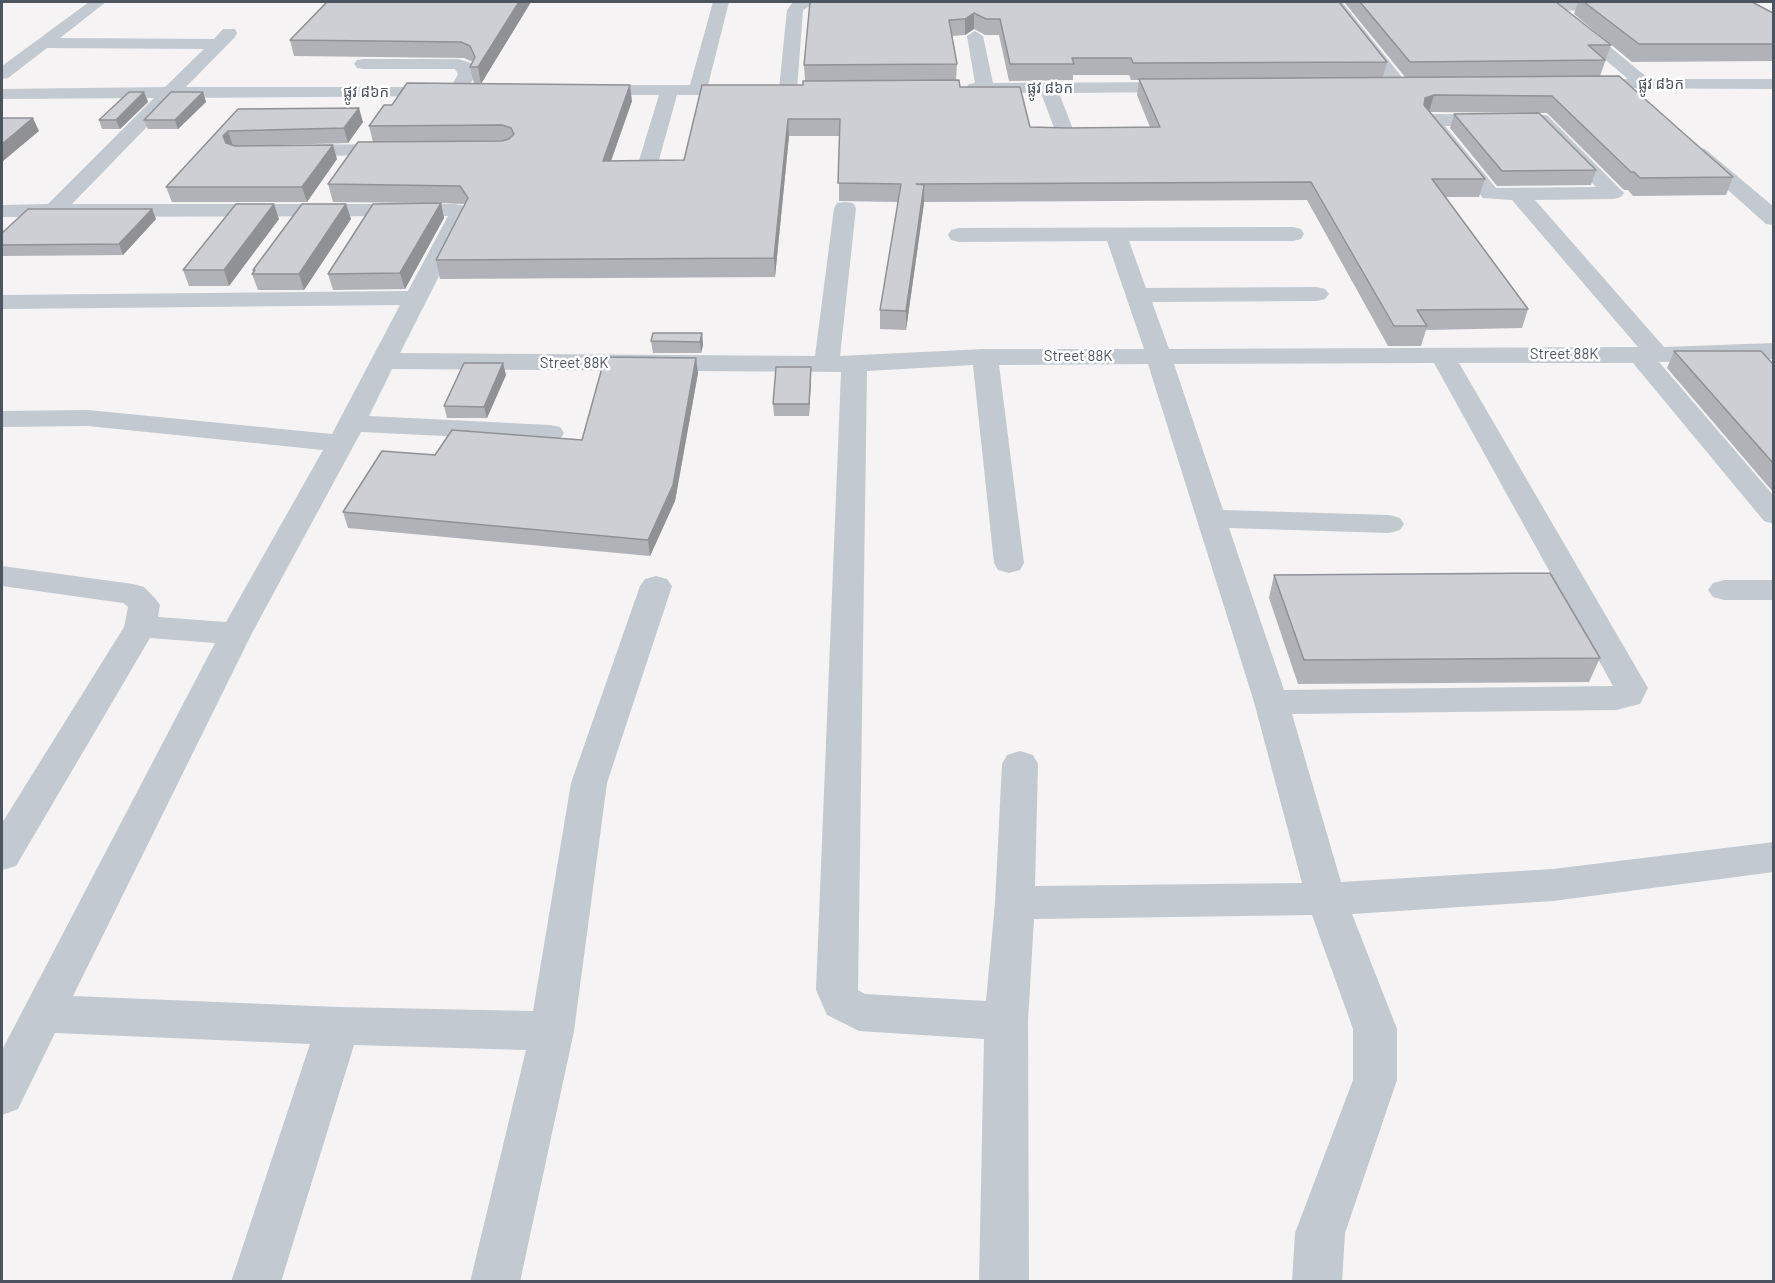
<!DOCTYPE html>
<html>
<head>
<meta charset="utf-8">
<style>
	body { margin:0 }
	#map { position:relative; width:1775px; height:1283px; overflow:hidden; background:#f5f3f3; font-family:Barlow,sans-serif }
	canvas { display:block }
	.frame { position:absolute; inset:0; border:3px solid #4c555f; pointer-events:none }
</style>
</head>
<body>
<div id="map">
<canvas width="1775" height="1283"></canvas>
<div class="frame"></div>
</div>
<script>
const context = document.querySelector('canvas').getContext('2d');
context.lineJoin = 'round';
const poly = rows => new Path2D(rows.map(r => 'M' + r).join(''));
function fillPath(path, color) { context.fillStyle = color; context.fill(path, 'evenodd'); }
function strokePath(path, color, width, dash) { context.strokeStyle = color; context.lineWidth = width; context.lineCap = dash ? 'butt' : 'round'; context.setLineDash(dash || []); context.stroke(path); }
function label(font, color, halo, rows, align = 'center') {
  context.font = font + ' Barlow,"Noto Sans Khmer",sans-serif'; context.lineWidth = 5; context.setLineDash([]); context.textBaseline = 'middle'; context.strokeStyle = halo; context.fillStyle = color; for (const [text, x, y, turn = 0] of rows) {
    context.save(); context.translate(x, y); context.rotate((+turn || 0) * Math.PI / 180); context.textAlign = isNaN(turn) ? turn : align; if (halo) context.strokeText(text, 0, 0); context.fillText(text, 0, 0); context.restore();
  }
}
fillPath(poly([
	[89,2,106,2,60,38,214,39,223,29,235,29,237,33,235,37,186,87,451,87,458,74,455,69,363,69,357,68,354,64,357,60,363,59,458,59,471,63,476,74,464,95,458,96,175,98,72,204,454,204,462,205,470,215,400,353,815,356,834,208,837,203,845,202,853,203,856,208,840,356,985,349,1144,349,1107,241,959,242,951,240,948,235,951,230,959,228,1293,227,1301,229,1304,234,1301,239,1293,241,1129,241,1146,288,1317,287,1325,289,1329,294,1325,299,1317,301,1152,302,1169,349,1638,347,1512,200,1483,198,1421,120,1423,116,1430,114,1547,115,1624,193,1621,197,1614,199,1535,200,1664,347,1774,343,1774,359,1659,362,1774,496,1774,524,1764,521,1633,363,1459,363,1648,688,1640,704,1616,710,1292,714,1341,882,1553,869,1774,842,1774,872,1553,901,1352,914,1397,1029,1397,1080,1345,1233,1342,1282,1292,1282,1295,1233,1353,1080,1353,1029,1312,915,1034,919,1028,1021,1029,1282,979,1282,984,1039,859,1031,827,1015,816,990,841,372,392,369,369,416,550,425,560,427,564,433,560,439,550,441,361,432,252,633,73,996,338,1007,533,1011,571,783,640,586,645,579,656,576,667,579,672,586,607,783,574,1031,520,1282,470,1282,526,1050,354,1045,281,1282,231,1282,310,1044,55,1033,18,1109,2,1115,2,1050,215,643,150,638,16,866,2,870,2,823,124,627,128,607,123,603,2,586,2,566,133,584,144,587,155,598,160,605,158,617,226,622,323,450,88,426,2,427,2,411,88,410,332,434,400,305,2,309,2,295,408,291,448,216,2,217,2,205,48,204,154,98,2,99,2,89,165,87,204,49,47,48,8,78,2,79,2,66,89,2],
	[1535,125,1596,187,1496,188,1445,126,1535,125],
	[1434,363,1613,686,1284,690,1229,528,1389,533,1400,530,1404,524,1400,518,1389,515,1223,510,1174,364,1434,363],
	[1148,364,1254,702,1302,883,1035,886,1038,764,1033,755,1020,751,1007,755,1002,764,995,903,986,1001,865,994,858,990,867,371,973,365,994,563,998,570,1009,573,1020,570,1024,563,999,365,1148,364],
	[713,2,729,2,708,85,747,85,753,86,756,90,753,94,747,95,677,95,657,167,654,171,647,173,640,171,637,167,659,95,585,95,579,94,576,90,579,86,585,85,690,85,713,2],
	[793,2,817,2,803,10,797,89,794,93,788,94,782,93,779,89,787,10,793,2],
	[1327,2,1342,2,1405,81,1408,85,1405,89,1393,89,1327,2],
	[1553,2,1620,2,1628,7,1620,12,1547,10,1545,7,1553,2],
	[1573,19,1579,21,1649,79,1774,79,1774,89,1578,88,1575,84,1578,80,1584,79,1628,79,1567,27,1565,24,1567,21,1573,19],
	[975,31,983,36,993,83,1182,82,1188,83,1191,87,1188,91,1182,92,1059,93,1076,137,1073,141,1066,143,1059,141,1041,93,969,92,966,88,969,84,975,83,967,36,975,31],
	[397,144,404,146,407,150,404,154,290,157,283,155,280,151,283,147,290,145,397,144],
	[1698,147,1705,149,1774,207,1774,225,1766,224,1691,157,1688,153,1691,149,1698,147],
	[1724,580,1774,580,1774,600,1724,600,1713,597,1708,590,1713,583,1724,580]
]), '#c2c9d0');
fillPath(poly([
	[132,2,531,2,481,83,632,101,611,161,684,160,803,85,805,81,804,65,810,2,1339,2,1387,62,1383,77,1405,77,1344,2,1556,2,1611,45,1600,76,1733,177,1726,195,1633,196,1628,190,1624,190,1547,113,1429,112,1485,179,1479,197,1445,197,1528,309,1522,328,1426,330,1421,346,1388,346,1307,200,924,202,906,330,880,329,880,310,898,202,839,201,839,136,789,136,775,277,440,279,436,260,465,205,464,204,441,203,444,218,405,289,333,290,328,274,429,203,333,202,328,184,373,142,369,126,392,105,474,83,470,67,473,62,464,58,294,56,290,40,325,3,133,3],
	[974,29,985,35,999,35,1009,81,1073,80,1073,75,1129,75,1131,80,1139,80,1137,95,1150,127,1068,128,1030,127,960,87,956,80,957,64,952,36,965,35],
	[1578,2,1752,2,1773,13,1773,61,1632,62,1574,14],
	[144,92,148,102,120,129,102,129,99,120],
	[203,92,206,102,178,129,148,129,144,120],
	[238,109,363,122,348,143,243,146,337,159,307,202,172,202,166,187],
	[1454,114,1596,170,1591,185,1497,186,1450,128],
	[346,204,351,219,304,290,258,290,252,274,253,272,253,270],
	[152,209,156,219,123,255,2,256,2,233],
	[279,219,229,286,189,286,183,270],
	[702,333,703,345,701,353,653,353,651,341],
	[1674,351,1773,364,1773,492,1667,368],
	[696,358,698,373,675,501,650,556,348,528,343,512,435,455,582,440],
	[503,363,506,375,487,418,447,418,444,406],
	[811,378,809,416,774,416,773,404],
	[1274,575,1600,658,1589,682,1298,684,1269,598]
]), '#b0b2b7');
fillPath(poly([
	[519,2,531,2,481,84,478,67],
	[974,13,974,29,965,35,965,19],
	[630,85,632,101,605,178,603,161],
	[144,92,148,102,120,129,116,120],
	[203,92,206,102,178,129,175,120],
	[1434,95,1429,112,1421,115,1425,98],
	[359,108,363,122,348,143,344,128],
	[33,118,39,131,2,162,2,144],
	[788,119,789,136,775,277,774,258],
	[228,131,233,146,228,151,223,136],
	[333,145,337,159,307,202,302,187],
	[924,185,924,203,906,330,906,311],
	[441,203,444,218,405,289,400,273],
	[274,204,279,219,229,286,224,270],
	[346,204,351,219,304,290,299,274],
	[152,209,156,219,123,255,119,244],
	[702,333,703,345,701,353,700,342],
	[696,358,698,373,675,501,650,556,648,540],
	[503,363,506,375,487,418,484,407],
	[811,367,811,378,809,416,809,404]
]), '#909195');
const building = poly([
	[327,2,519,2,478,67,470,67,475,57,470,46,461,42,290,40,327,2],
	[810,2,1339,2,1387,62,1133,63,1131,58,1072,58,1074,64,1010,64,1000,19,986,19,974,13,965,19,949,20,957,64,804,65,810,2],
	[1360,2,1556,2,1611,45,1588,45,1605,60,1410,62,1360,2],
	[1584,2,1752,2,1773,13,1773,44,1639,44,1584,2],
	[1619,76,1733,177,1640,178,1634,172,1631,172,1552,96,1434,95,1425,98,1424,105,1485,179,1432,179,1528,309,1417,310,1427,326,1394,326,1311,182,916,184,924,185,906,311,880,310,901,184,838,183,840,119,788,119,774,258,436,260,468,198,460,186,328,184,358,142,502,141,509,139,514,134,511,128,502,125,369,126,384,105,392,105,407,83,630,85,603,161,684,160,702,85,803,85,803,81,959,80,960,87,1020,87,1030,127,1068,128,1160,127,1139,79,1619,76],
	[129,92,144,92,116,120,99,120,129,92],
	[171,92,203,92,175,120,144,120,171,92],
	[359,108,344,128,228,131,223,136,226,143,235,146,333,145,302,187,166,187,238,109,359,108],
	[1539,113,1596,170,1502,171,1454,114,1539,113],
	[2,118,33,118,2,144,2,118],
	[441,203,400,273,328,274,373,204,441,203],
	[236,204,274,204,224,270,183,270,236,204],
	[302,204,346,204,299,274,252,274,255,270,253,270,302,204],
	[28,209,152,209,119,244,2,245,2,233,28,209],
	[653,333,702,333,700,342,651,341,653,333],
	[1674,351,1761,351,1773,364,1773,463,1674,351],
	[605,357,696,358,673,485,648,540,343,512,382,451,435,455,452,430,582,440,605,357],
	[464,363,503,363,484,407,444,406,464,363],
	[776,367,811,367,809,404,773,404,776,367],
	[1550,573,1600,658,1304,660,1274,575,1550,573]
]);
fillPath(building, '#cdcfd5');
strokePath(building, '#909195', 1.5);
label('15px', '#4c555f', '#fff', [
	["ផ្លូវ ៨៦ក",1661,84],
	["ផ្លូវ ៨៦ក",1050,88],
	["ផ្លូវ ៨៦ក",366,92],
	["Street 88K",1564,354],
	["Street 88K",1078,356],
	["Street 88K",574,363]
]);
</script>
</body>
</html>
